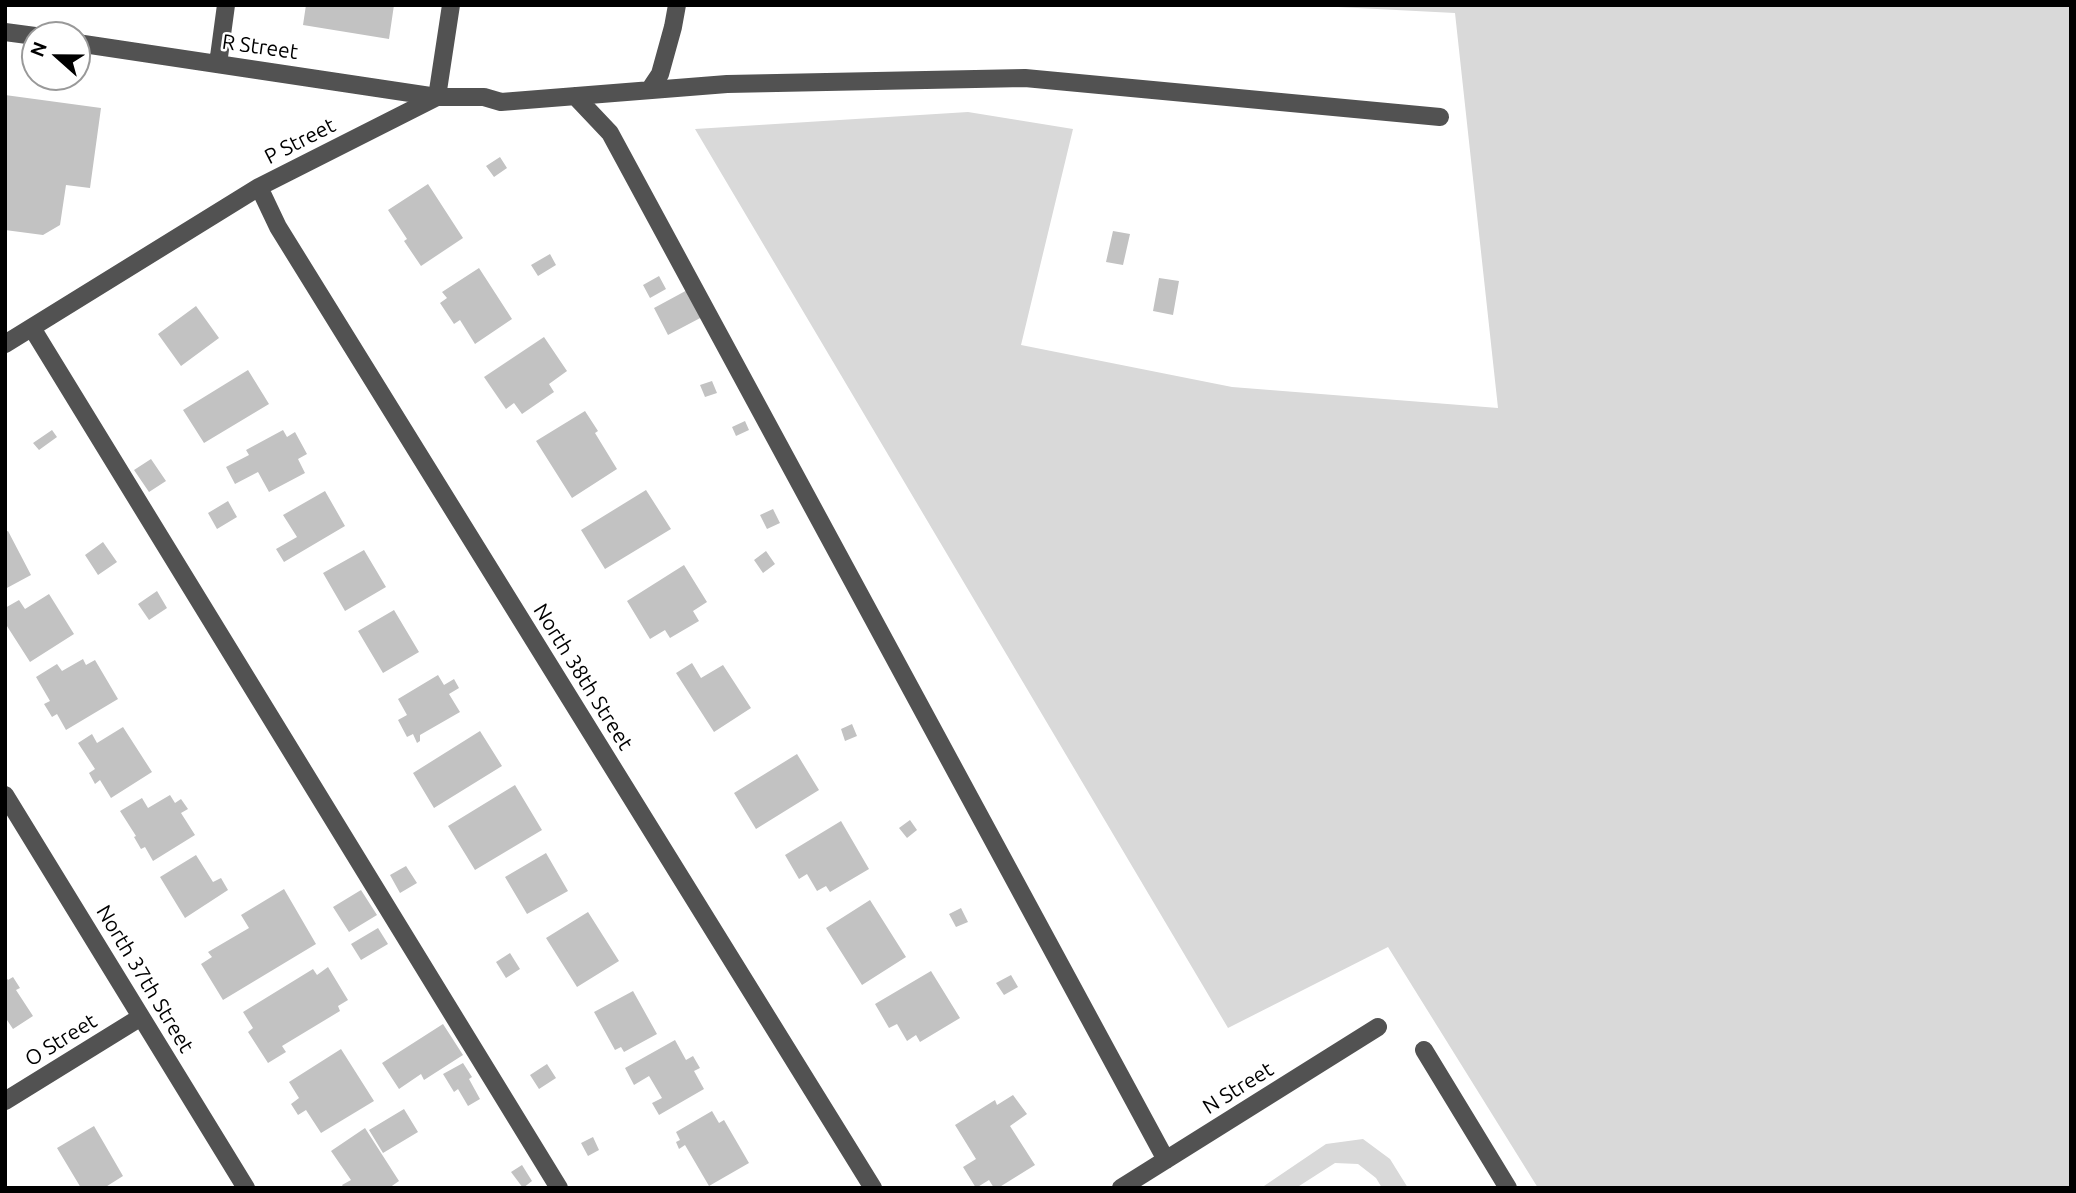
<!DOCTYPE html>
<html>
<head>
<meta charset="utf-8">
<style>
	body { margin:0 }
	#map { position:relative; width:2076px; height:1193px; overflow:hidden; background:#fff; font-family:Ubuntu,sans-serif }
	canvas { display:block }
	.frame { position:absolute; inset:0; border:7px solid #000; pointer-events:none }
	.north { position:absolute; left:21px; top:21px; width:70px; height:70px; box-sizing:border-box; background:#fff; border:2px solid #999; border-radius:50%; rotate:291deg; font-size:19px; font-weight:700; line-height:28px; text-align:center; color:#000 }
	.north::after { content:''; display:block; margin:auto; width:24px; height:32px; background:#000; clip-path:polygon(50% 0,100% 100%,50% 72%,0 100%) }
</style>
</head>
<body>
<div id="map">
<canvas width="2076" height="1193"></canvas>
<div class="frame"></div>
<div class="north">N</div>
</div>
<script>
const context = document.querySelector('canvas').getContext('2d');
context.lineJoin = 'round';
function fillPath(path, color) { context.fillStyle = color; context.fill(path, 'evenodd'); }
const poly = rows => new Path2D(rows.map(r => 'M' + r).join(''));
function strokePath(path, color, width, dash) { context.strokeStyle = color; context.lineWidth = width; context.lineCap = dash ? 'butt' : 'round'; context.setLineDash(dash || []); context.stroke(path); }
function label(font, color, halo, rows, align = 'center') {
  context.font = font + ' Ubuntu,sans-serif'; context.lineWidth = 5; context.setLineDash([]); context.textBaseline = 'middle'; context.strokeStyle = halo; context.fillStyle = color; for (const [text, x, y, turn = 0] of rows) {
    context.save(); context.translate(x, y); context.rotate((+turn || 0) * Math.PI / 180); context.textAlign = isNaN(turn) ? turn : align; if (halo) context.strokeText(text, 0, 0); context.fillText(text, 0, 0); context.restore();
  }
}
fillPath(poly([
	[1299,5,2071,5,2071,1188,1538,1188,1388,947,1228,1028,695,129,968,112,1073,129,1021,345,1232,387,1498,408,1455,13],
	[1363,1139,1390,1159,1408,1188,1382,1188,1376,1178,1358,1164,1335,1163,1296,1188,1261,1188,1326,1144]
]), '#d9d9d9');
fillPath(poly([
	[306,5,394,5,389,39,303,25],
	[5,95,101,108,90,188,66,185,60,225,43,235,5,230],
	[500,157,507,168,494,177,486,166],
	[428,184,463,238,421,266,404,241,407,239,388,210],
	[1113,231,1130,234,1123,265,1106,262],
	[550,254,556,265,538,276,531,265],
	[479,268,512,319,475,344,460,320,454,324,440,303,447,298,442,292],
	[659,276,666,289,650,298,643,285],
	[1159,278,1179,281,1173,315,1153,311],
	[691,288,704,316,668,335,654,308],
	[196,306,219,338,181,366,158,334],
	[544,337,567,371,549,384,554,392,522,414,514,403,506,409,484,377],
	[248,370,269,404,204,443,183,410],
	[712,381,717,393,705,397,700,385],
	[585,411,598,431,595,433,617,469,572,498,536,441],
	[745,421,749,430,736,436,732,427],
	[52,430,57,437,39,450,33,443],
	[283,430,287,437,295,432,307,454,298,459,305,473,269,492,258,472,235,484,226,467,249,455,246,450],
	[151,459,166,481,149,492,134,470],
	[646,490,671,529,605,569,581,530],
	[325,491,345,526,284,562,276,549,297,537,283,515],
	[228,501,237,517,217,529,208,513],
	[773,509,780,523,767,529,760,515],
	[8,531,31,575,5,589,5,532],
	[103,542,117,562,98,575,85,555],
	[364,550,386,587,345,611,323,573],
	[766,551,775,564,763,573,754,560],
	[684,565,707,602,693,611,699,621,670,638,665,630,650,639,627,601],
	[157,591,167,608,149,620,138,604],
	[49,594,74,634,30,662,5,623,5,608,19,600,25,609],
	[394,610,419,652,383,673,358,631],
	[83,659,86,665,95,660,118,699,66,730,57,714,52,717,44,704,50,701,36,677,57,664,62,671],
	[692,663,701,678,723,665,751,708,714,732,676,673],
	[438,675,444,685,454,679,459,688,449,694,460,712,420,735,420,741,417,743,413,734,407,737,398,720,407,715,398,699],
	[852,724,857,736,845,741,841,729],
	[123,727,152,772,111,798,100,780,95,784,89,773,95,769,78,743,92,734,97,743],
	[480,731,502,766,434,808,413,773],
	[797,754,819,790,756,829,734,793],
	[515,785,542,830,475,870,448,826],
	[170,795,175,803,181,799,188,809,181,813,195,835,153,861,145,847,141,849,134,837,136,836,120,811,142,798,148,808],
	[910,820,917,830,907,838,899,828],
	[841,821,869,869,830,892,826,886,817,891,807,874,799,879,785,855],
	[546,853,568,891,527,914,505,877],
	[196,855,213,882,221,878,228,890,185,918,160,877],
	[406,866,417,883,400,893,390,875],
	[284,889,316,944,223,1000,201,964,212,957,208,952,249,928,241,915],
	[361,890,377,915,349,932,333,907],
	[870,900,906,957,862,985,826,928],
	[961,908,968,922,956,927,949,914],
	[588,912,619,961,577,987,546,938],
	[378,928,388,944,361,960,351,944],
	[510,953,520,969,506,978,496,962],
	[328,967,348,1000,338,1006,340,1011,282,1046,286,1052,268,1063,248,1032,253,1028,243,1012,313,969,317,975],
	[931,971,960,1018,920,1042,916,1035,907,1041,897,1024,889,1028,875,1004],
	[1011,975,1018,987,1004,995,996,983],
	[5,976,8,980,13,977,20,988,16,990,33,1016,13,1029,5,1017],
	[633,991,657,1034,624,1052,621,1047,615,1050,594,1012],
	[443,1024,463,1055,424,1080,421,1074,399,1089,382,1063],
	[675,1040,686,1060,693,1056,700,1068,694,1071,704,1089,659,1115,652,1103,662,1098,649,1076,634,1085,625,1068],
	[341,1049,374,1101,321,1133,306,1110,298,1115,291,1104,299,1098,289,1082],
	[463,1063,472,1077,469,1079,480,1099,468,1106,458,1089,454,1092,443,1074],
	[547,1064,556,1078,539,1089,530,1075],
	[1013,1095,1027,1114,1010,1126,1035,1165,998,1188,994,1188,989,1180,976,1188,963,1167,976,1159,955,1125,995,1100,997,1105],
	[404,1109,418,1132,383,1153,369,1130],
	[712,1111,719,1123,724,1120,749,1163,709,1186,685,1145,679,1149,676,1142,680,1140,676,1132],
	[94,1126,123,1176,104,1188,81,1188,57,1148],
	[365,1128,399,1181,389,1188,344,1188,342,1185,351,1180,331,1151],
	[593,1137,599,1150,588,1156,581,1143],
	[522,1165,532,1181,523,1188,511,1172]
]), '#c2c2c2');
strokePath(poly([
	[5,32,35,36],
	[77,43,437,97,451,5],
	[218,64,226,5],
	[650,89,660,74,673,27,677,5],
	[575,96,610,133,1166,1160],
	[259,187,278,227,873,1188],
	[32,328,559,1188],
	[5,344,259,187,437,97,484,97,501,102,727,84,1025,78,1440,117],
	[5,795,246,1188],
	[1424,1050,1508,1188],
	[5,1101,141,1017],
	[1121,1188,1378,1027]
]), '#525252', 18);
label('21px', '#000', '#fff', [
	["R Street",260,47,8],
	["P Street",300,141,-27],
	["North 38th Street",583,677,58],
	["North 37th Street",145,979,59],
	["O Street",61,1040,-32],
	["N Street",1238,1088,-32]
]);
</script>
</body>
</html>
